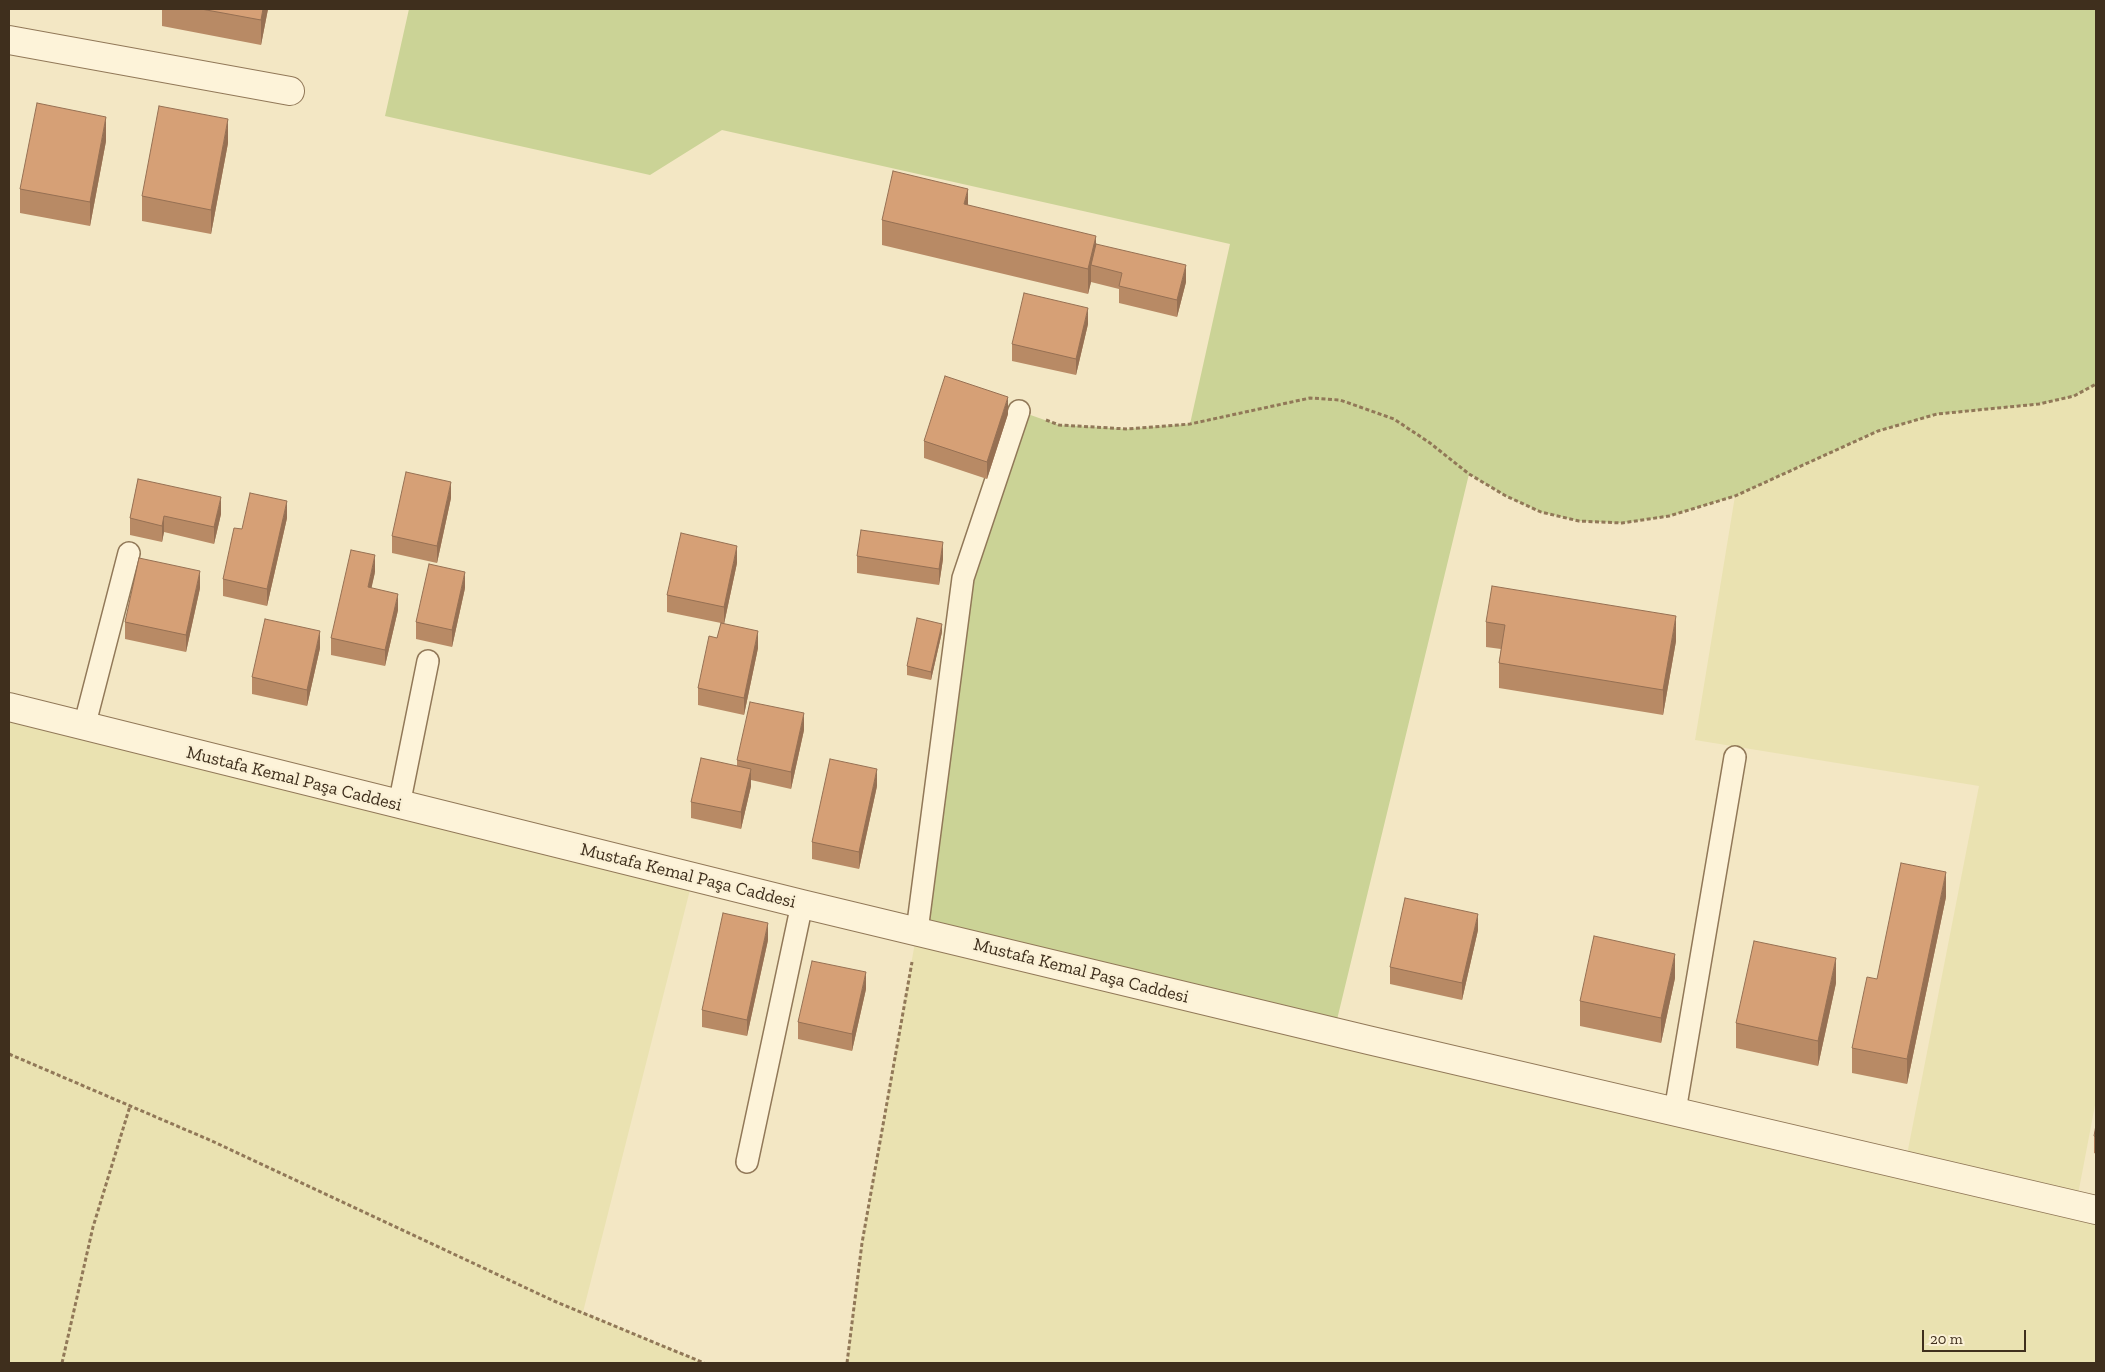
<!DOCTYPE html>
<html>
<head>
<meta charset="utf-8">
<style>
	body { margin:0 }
	#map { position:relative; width:2105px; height:1372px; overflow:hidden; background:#f3e7c4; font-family:"Zilla Slab",serif }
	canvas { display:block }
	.frame { position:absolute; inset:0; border:10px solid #3f2f1d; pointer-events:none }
	.scale { position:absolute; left:1922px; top:1330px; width:104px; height:22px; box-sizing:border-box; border:2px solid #3f2f1d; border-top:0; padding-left:6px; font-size:15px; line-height:18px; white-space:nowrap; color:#3f2f1d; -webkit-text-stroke:4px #faf0d5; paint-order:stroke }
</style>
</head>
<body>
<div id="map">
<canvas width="2105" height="1372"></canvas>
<div class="frame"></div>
<div class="scale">20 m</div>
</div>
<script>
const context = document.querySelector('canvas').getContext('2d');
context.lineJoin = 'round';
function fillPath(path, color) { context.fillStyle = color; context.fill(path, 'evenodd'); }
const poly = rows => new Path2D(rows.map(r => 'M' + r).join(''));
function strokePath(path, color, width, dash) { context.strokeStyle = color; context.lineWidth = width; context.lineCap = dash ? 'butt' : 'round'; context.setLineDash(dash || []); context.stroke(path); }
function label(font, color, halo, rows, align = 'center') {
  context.font = font + ' "Zilla Slab",serif'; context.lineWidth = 4.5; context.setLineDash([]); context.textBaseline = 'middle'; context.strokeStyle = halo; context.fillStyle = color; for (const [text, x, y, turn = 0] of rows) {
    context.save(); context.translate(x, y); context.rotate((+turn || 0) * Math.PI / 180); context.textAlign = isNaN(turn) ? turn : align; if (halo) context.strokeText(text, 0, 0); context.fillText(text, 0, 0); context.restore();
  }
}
fillPath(poly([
	[2096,384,2096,1100,2076,1205,2096,1210,2096,1363,847,1363,862,1243,917,931,1905,1165,1979,786,1695,740,1735,496,1878,431,1937,414,2039,404,2074,396],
	[9,707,693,878,583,1312,704,1363,9,1363]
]), '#eae2b1');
fillPath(poly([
	[409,9,2096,9,2096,384,2074,396,2039,404,1937,414,1878,431,1735,496,1669,516,1622,523,1579,521,1541,512,1506,496,1469,474,1334,1032,917,931,963,578,1019,411,1059,425,1127,429,1190,424,1230,244,722,130,650,175,385,116]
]), '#cbd396');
const service = poly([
	[84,727,129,553],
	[399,805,428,661],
	[917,931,963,578,1019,411],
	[1675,1111,1735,757],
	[747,1162,802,904]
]);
const minor = poly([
	[9,40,290,91]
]);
const tertiary = poly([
	[9,707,802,904,1368,1040,2096,1210]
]);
strokePath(service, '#917858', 24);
strokePath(minor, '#917858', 30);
strokePath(tertiary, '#917858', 30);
strokePath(poly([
	[1046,420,1059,425,1127,429,1190,424,1310,398,1340,400,1394,419,1430,443,1469,474,1506,496,1541,512,1579,521,1622,523,1669,516,1735,496,1878,431,1937,414,2039,404,2074,396,2096,384],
	[9,1054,212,1141,554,1301,704,1363],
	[62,1363,93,1227,130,1106],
	[847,1363,862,1243,912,962]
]), '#917858', 3, [4, 2.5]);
strokePath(service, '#fdf3d9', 21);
strokePath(minor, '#fdf3d9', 28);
strokePath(tertiary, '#fdf3d9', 28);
fillPath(poly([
	[162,9,268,9,261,45,162,26],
	[106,141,90,226,20,213,20,189],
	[228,143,211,234,142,221,142,196],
	[968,205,1096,244,1186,282,1177,317,1119,303,1119,289,1091,282,1088,294,882,245,882,220],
	[1088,324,1076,375,1012,361,1012,344],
	[1008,414,987,479,924,458,924,441],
	[138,479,221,514,214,544,164,532,162,542,130,535,130,518],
	[451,498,437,563,392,553,392,536],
	[287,518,267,606,223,596,223,579,242,529],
	[857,556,943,559,939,585,857,573],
	[737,563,724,624,758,648,744,715,698,705,698,688,717,638,721,623,667,612,667,595],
	[375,572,371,588,398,610,385,666,331,655,331,638],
	[200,588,186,652,125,639,125,622],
	[465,588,452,647,416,639,416,622],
	[1486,622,1676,641,1663,715,1499,688,1499,663,1501,649,1486,647],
	[942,632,931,680,907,675,907,666],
	[320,648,307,706,252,694,252,677],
	[804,730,791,789,751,780,751,786,741,829,691,818,691,802,737,766,737,760],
	[877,786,859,869,812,859,812,842],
	[1946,897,1907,1084,1852,1073,1852,1048,1877,979],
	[1478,930,1462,1000,1390,984,1390,967],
	[768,940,747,1036,702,1027,702,1010],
	[1675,978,1661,1043,1580,1026,1580,1001],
	[1836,983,1818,1066,1736,1048,1736,1023],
	[866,989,852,1051,798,1039,798,1022],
	[2096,1125,2096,1154,2094,1153,2094,1136]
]), '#b88a65');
fillPath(poly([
	[263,9,268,9,261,45,261,20],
	[106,117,106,141,90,226,90,202],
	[228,119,228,143,211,234,211,210],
	[968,189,968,214,964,204],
	[1096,236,1096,260,1091,265,1091,282,1088,294,1088,269],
	[1186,265,1186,282,1177,317,1177,300],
	[1088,308,1088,324,1076,375,1076,359],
	[1008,397,1008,414,987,479,987,462],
	[451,482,451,498,437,563,437,546],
	[221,497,221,514,214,544,214,527],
	[287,501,287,518,267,606,267,589],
	[164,516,164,532,162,542,162,526],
	[943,542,943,559,939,585,939,569],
	[737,546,737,563,724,624,724,607],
	[375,555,375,572,368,604,368,587],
	[200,571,200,588,186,652,186,635],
	[465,572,465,588,452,647,452,630],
	[398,594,398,610,385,666,385,650],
	[1676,616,1676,641,1663,715,1663,690],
	[942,624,942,632,931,680,931,672],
	[320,631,320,648,307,706,307,690],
	[758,631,758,648,744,715,744,698],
	[804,713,804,730,791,789,791,772],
	[751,769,751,786,741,829,741,812],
	[877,769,877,786,859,869,859,852],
	[1946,872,1946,897,1907,1084,1907,1059],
	[1478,914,1478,930,1462,1000,1462,983],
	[768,923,768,940,747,1036,747,1020],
	[1675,954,1675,978,1661,1043,1661,1018],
	[1836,958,1836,983,1818,1066,1818,1041],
	[866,972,866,989,852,1051,852,1034]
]), '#967053');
const building = poly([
	[201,9,263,9,261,20,201,9],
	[37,103,106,117,90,202,20,189,37,103],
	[159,106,228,119,211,210,142,196,159,106],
	[893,171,968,189,964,204,1096,236,1088,269,882,220,893,171],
	[1096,244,1186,265,1177,300,1119,286,1122,273,1091,265,1096,244],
	[1024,293,1088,308,1076,359,1012,344,1024,293],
	[945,376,1008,397,987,462,924,441,945,376],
	[406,472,451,482,437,546,392,536,406,472],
	[138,479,221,497,214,527,164,516,162,526,130,518,138,479],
	[250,493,287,501,267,589,223,579,234,528,242,529,250,493],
	[861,530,943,542,939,569,857,556,861,530],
	[681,533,737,546,724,607,667,595,681,533],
	[351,550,375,555,368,587,398,594,385,650,331,638,351,550],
	[139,558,200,571,186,635,125,622,139,558],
	[429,564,465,572,452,630,416,622,429,564],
	[1492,586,1676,616,1663,690,1499,663,1505,625,1486,622,1492,586],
	[917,618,942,624,931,672,907,666,917,618],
	[265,619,320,631,307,690,252,677,265,619],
	[721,623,758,631,744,698,698,688,709,636,717,638,721,623],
	[750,702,804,713,791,772,737,760,750,702],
	[701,758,751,769,741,812,691,802,701,758],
	[830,759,877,769,859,852,812,842,830,759],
	[1901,863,1946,872,1907,1059,1852,1048,1867,977,1877,979,1901,863],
	[1405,898,1478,914,1462,983,1390,967,1405,898],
	[723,913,768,923,747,1020,702,1010,723,913],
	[1594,936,1675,954,1661,1018,1580,1001,1594,936],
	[1754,941,1836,958,1818,1041,1736,1023,1754,941],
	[812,961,866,972,852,1034,798,1022,812,961],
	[2096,1125,2096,1137,2094,1136,2096,1125]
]);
fillPath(building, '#d6a076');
strokePath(building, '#967053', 1);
label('18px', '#3f2f1d', '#faf0d5', [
	["Mustafa Kemal Paşa Caddesi",294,779,14],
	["Mustafa Kemal Paşa Caddesi",688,876,14],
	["Mustafa Kemal Paşa Caddesi",1081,971,14]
]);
</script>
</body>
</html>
